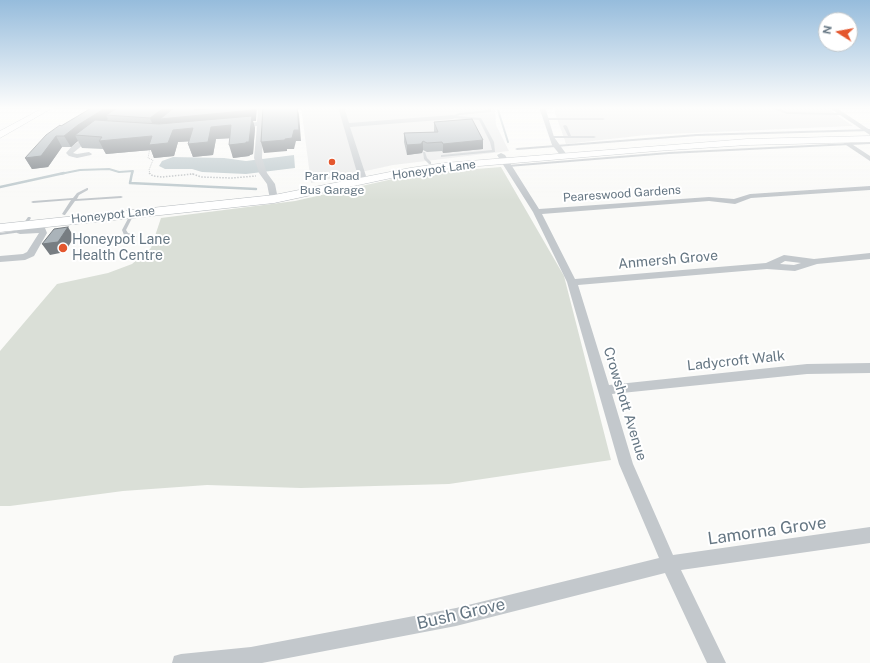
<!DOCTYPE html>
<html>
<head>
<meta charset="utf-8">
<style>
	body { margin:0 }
	#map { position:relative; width:870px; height:663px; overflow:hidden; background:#fafaf8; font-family:"Public Sans",sans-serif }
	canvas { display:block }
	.north { position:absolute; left:818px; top:12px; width:40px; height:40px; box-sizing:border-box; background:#fff; border:1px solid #c1c8cd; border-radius:50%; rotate:281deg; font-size:11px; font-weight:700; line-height:16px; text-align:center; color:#657683 }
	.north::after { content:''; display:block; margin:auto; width:14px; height:18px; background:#e4572e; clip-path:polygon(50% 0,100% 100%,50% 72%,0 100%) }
</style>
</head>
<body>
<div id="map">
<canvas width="870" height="663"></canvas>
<div class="north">N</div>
</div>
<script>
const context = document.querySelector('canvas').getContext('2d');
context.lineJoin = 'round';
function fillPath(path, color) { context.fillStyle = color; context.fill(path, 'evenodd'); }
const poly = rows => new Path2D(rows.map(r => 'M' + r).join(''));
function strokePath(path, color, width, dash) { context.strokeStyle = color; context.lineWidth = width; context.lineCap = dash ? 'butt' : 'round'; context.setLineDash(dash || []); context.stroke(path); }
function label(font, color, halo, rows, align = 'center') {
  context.font = font + ' "Public Sans",sans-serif'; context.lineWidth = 4; context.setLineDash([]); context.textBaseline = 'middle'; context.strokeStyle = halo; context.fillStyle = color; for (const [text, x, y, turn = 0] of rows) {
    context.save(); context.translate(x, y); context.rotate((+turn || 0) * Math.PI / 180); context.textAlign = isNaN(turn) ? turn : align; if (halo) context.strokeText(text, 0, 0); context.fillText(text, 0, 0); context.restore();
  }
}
fillPath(poly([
	[301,107,495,107,496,125,509,151,393,165,311,183],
	[553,107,825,107,853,126,646,135,566,144]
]), '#e8e9e9');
fillPath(poly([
	[501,167,564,276,611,460,449,484,301,488,207,485,123,491,10,506,0,506,0,351,57,284,108,273,132,264,151,248,161,218,295,201,415,174]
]), '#dadfd7');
fillPath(poly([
	[294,155,295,168,246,174,202,172,192,169,165,169,159,166,162,161,173,157,224,158,246,161]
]), '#bbc7cb');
strokePath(poly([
	[497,107,508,142],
	[60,174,80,170,109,169,119,172,133,171,132,174]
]), '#bbc7cb', 2);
strokePath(poly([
	[132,173,130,183,256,189],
	[0,187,64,173]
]), '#bbc7cb', 2.5);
const secondary = poly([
	[45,107,54,107,0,138,0,131,45,107]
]);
const primary = poly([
	[870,136,870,142,747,145,656,151,444,169,410,174,274,203,0,232,0,224,274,195,410,168,444,163,747,139,870,136]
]);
strokePath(secondary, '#b3babf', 1);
strokePath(primary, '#b5babe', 1);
strokePath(poly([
	[150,174,149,170,153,160,148,158,150,148],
	[190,174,194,174]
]), '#bbbfc2', 1, [1, 1]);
strokePath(poly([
	[149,173,153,176,162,177,193,174,201,177,232,178,256,176]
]), '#bbbfc2', 1.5, [1.5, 1.5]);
fillPath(poly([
	[489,107,491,107,491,112,460,115,457,116,481,118,494,142,495,152,441,157,441,155,442,155,492,150,490,142,479,120,453,118,451,117,459,113,488,110,489,107],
	[771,107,774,107,787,112,841,113,843,114,841,115,787,114,771,108,771,107],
	[545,118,603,118,605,119,603,120,544,120,544,118,545,118],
	[565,125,567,126,571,136,594,136,596,137,594,138,550,138,550,136,568,136,563,126,565,125],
	[870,129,870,131,697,136,517,150,515,149,517,148,697,134,870,129],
	[870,142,870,144,669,154,508,167,506,166,508,165,669,152,870,142],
	[423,152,425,152,427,158,431,162,431,164,429,164,424,159,423,152],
	[87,188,88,188,88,190,79,195,77,199,121,196,123,197,121,198,75,201,65,215,64,215,62,214,71,200,33,203,31,202,33,201,73,198,77,193,87,188],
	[131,213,133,213,134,214,126,230,128,233,137,236,137,237,135,238,124,235,122,230,131,213],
	[28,217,30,217,31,218,22,232,0,235,0,233,19,230,28,217]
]), '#c3c8cc');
fillPath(poly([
	[258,107,264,107,262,158,267,173,275,184,278,199,274,201,270,199,267,184,259,173,254,158,257,126,241,128,238,126,241,124,257,122,258,107],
	[338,107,344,107,349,123,453,115,456,117,453,119,350,127,366,176,369,181,365,183,362,183,358,176,338,107],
	[539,107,545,107,554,137,567,155,565,156,561,156,552,145,539,107],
	[828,107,835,107,870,130,870,135,828,107],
	[90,134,95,135,73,153,77,154,89,152,92,154,91,155,77,158,69,156,66,153,72,146,90,134],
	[840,139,844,139,870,156,870,161,840,141,840,139],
	[501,153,505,155,539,209,709,197,734,199,750,194,870,186,870,190,751,198,735,204,709,201,542,214,575,279,766,263,784,255,814,259,870,253,870,259,817,264,795,271,767,269,578,285,609,385,807,364,870,363,870,373,807,374,612,394,633,464,673,555,870,527,870,543,681,570,726,663,707,663,665,573,456,626,262,663,172,663,174,656,181,654,251,647,456,608,659,558,619,464,567,282,533,212,497,155,501,153],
	[785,261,801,263,794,265,780,264,785,261],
	[42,227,45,228,47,233,34,256,25,260,0,262,0,256,23,254,27,252,39,233,20,234,17,233,16,231,17,229,42,227]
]), '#c3c8cc');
fillPath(secondary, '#fff');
fillPath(primary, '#fff');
fillPath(poly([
	[93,107,213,107,211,108,256,121,253,121,255,128,253,154,250,155,249,156,233,158,230,138,216,139,213,155,193,157,188,144,189,141,178,142,174,156,154,158,151,150,106,154,103,149,82,148,78,141,71,147,62,147,48,167,32,169,25,158,61,126],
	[434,122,483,140,483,149,443,153,442,151,427,152,423,150,422,153,407,155,404,142,404,133,434,132]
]), '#929a9f');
fillPath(poly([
	[107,107,126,107,106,115,108,119,84,136,75,135,78,141,71,147,64,136,78,125],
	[165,107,181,107,194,110,198,107,213,107,204,115,253,107,257,107,256,121,253,121,255,128,253,154,250,155,249,156,233,158,229,145,251,121,164,129,161,123,154,128,150,118],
	[297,107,299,114,301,141,296,141,294,149,287,149,287,151,264,153,261,142,285,139,294,130],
	[231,125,235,138,216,139,213,155,193,157,188,144,211,127],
	[193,128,197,141,178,142,174,156,154,158,151,150,106,154,99,141,173,130],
	[56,136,62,147,48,167,32,169,25,158],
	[483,140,483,149,443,153,443,144],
	[423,141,423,150,422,153,407,155,407,145],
	[68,227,74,237,65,252,50,255,42,244]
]), '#777d82');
const building = poly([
	[93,107,107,107,78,125,64,136,56,136,41,156,25,158,46,135,60,125,61,126,93,107],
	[119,107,165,107,150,118,106,115,119,107],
	[175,107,198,107,194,110,230,107,253,107,253,110,160,119,175,107],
	[263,107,297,107,299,130,294,130,292,138,285,139,285,140,261,142,263,107],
	[252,116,249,142,246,142,246,143,229,145,231,125,211,127,208,142,188,144,193,128,173,130,168,143,149,145,152,136,99,141,102,137,75,135,95,120,159,124,252,116],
	[472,119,483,140,443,144,442,142,427,143,423,141,421,144,407,145,404,133,438,132,434,122,472,119],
	[68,227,58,242,42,244,54,229,68,227]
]);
fillPath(building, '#aab3b9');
strokePath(building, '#777d82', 1);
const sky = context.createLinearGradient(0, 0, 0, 200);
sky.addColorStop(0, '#96bcdc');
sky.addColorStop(0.54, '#fdfdfc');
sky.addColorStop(1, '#fdfdfc00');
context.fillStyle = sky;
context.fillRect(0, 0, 870, 200);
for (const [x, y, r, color] of [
	[332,162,4,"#e4572e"],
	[63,248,5,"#e4572e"]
]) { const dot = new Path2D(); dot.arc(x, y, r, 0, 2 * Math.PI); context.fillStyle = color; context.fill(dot); strokePath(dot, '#fff', 1.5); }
label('12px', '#657683', '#fff', [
	["Honeypot Lane",434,170,-8],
	["Peareswood Gardens",622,194,-4],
	["Honeypot Lane",113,215,-6]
]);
label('12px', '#657683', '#fff', [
	["Parr Road",332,176],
	["Bus Garage",332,190]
]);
label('14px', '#657683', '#fff', [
	["Honeypot Lane",72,240],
	["Health Centre",72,256]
], 'left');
label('14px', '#657683', '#fff', [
	["Anmersh Grove",668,260,-5],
	["Ladycroft Walk",736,361,-6],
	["Crowshott Avenue",625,404,73]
]);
label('17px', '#657683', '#fff', [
	["Lamorna Grove",767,531,-8],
	["Bush Grove",461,614,-13]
]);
</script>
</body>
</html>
